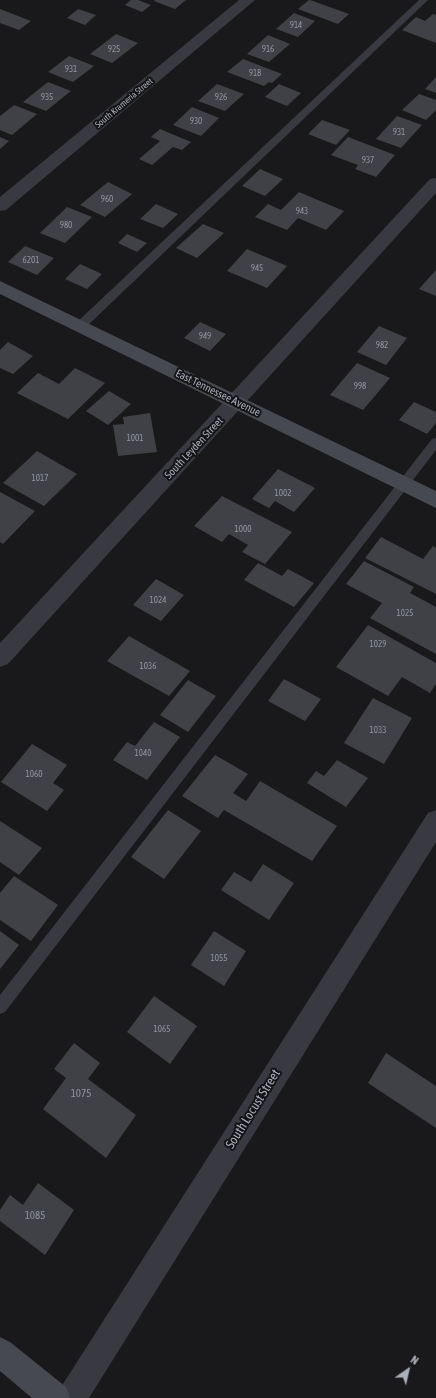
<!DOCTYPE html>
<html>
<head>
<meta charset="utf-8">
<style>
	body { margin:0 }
	#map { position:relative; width:436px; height:1398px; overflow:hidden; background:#19191b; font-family:"Asap Condensed",sans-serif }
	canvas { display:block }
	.north { position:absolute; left:388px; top:1350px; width:40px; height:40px; -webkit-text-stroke:3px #141416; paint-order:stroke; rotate:34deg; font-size:11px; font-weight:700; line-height:16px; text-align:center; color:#aaafbc }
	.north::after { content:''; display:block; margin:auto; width:14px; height:18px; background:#aaafbc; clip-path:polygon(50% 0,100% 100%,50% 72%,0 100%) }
</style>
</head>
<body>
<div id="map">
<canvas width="436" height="1398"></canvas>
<div class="north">N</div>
</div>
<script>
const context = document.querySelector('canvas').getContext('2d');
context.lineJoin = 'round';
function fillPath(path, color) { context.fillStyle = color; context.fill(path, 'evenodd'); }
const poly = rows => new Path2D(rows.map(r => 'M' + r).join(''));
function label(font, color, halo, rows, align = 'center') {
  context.font = font + ' "Asap Condensed",sans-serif'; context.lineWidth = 4; context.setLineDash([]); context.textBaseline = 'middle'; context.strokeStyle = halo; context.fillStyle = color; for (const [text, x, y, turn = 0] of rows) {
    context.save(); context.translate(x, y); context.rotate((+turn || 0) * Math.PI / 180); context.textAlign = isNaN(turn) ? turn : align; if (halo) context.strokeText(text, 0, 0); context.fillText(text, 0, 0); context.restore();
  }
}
fillPath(poly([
	[131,0,138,0,151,5,142,12,125,5],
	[155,0,186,0,175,9,154,1],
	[309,0,310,0,349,14,338,24,298,9],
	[0,9,31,21,19,30,0,23],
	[78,9,96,15,85,25,67,18],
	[294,13,315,21,298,37,276,29],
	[433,14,436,15,436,43,402,30,416,17,425,21],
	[116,34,138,43,112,63,90,54],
	[268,35,290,44,269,62,247,54],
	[69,56,94,66,73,82,48,72],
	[243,59,282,74,272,83,269,82,264,86,227,72],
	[436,77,436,93,425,89],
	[48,82,71,91,46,111,23,102],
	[217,84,244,94,225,111,198,101],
	[279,84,301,93,287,106,265,97],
	[419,94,436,100,436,110,426,120,402,110],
	[14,105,37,114,12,135,0,130,0,116],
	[192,107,219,118,201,136,173,125],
	[397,116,422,125,401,148,376,139],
	[322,120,350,130,336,145,308,134],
	[160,129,191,142,182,150,173,147,152,165,139,159,160,141,151,137],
	[0,137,9,141,0,149],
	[348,137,395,155,376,177,355,169,358,165,331,155],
	[260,169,283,179,265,196,242,186],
	[108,182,132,194,105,217,80,205],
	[299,192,344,211,326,230,298,218,287,230,255,217,268,204,281,210],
	[156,204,178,214,163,228,140,219],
	[67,207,92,217,65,243,40,233],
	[203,224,224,233,197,258,176,248],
	[127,234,147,243,137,252,118,243],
	[25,246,54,258,37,275,8,262],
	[247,249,287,266,267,288,227,271],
	[80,264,102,274,87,289,65,279],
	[436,270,436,296,419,289],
	[200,322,226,334,210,351,184,338],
	[379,326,407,338,386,365,357,352],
	[8,342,33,356,13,374,0,368,0,350],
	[357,363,390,378,363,410,330,395],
	[75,368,105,383,68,419,17,393,38,373,59,384],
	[109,391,131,404,108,425,86,411],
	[414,402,436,412,436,423,427,434,399,420],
	[150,413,157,452,118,456,113,425,124,424,123,417],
	[37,451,77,474,44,506,3,483],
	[278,469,315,488,294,512,275,501,269,508,252,499],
	[0,492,35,511,3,544,0,542],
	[222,496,292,532,265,564,242,552,248,545,229,534,222,542,194,526],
	[381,537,423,559,433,546,436,548,436,594,365,558],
	[364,561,414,587,410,593,436,607,436,654,370,618,382,603,346,584],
	[258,563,282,576,288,569,314,583,294,607,244,580],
	[156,579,184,595,161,621,133,605],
	[368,625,436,663,436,684,430,693,402,677,388,696,336,667],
	[129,636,190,671,169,696,107,661],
	[284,679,321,699,305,721,268,701],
	[188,680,216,696,188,732,160,715],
	[373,698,412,718,384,764,344,743],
	[154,722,180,737,147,780,113,760,127,742,135,746],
	[32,744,67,765,53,783,64,790,47,811,1,782],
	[215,755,248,774,233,793,246,801,260,781,337,826,312,861,224,810,218,818,182,796],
	[337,760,368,778,346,807,307,783,316,771,324,776],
	[168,810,201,831,164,879,131,857],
	[0,821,42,848,19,875,0,862],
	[263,864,294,883,269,920,221,890,234,872,251,882],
	[14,876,58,905,31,941,0,920,0,893],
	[0,931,19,945,0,969],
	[214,931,246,951,224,986,191,965],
	[154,996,197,1026,170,1064,127,1032],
	[74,1043,100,1063,88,1079,136,1115,106,1158,43,1109,66,1078,54,1069],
	[386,1053,436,1086,436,1128,368,1083],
	[38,1183,74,1210,45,1255,0,1221,0,1210,10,1195,23,1205]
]), '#404146');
fillPath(poly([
	[419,0,428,0,84,329,76,329,75,326,76,323,419,0],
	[436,438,436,450,5,1012,0,1014,0,995,432,439,436,438]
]), '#393a41');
fillPath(poly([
	[239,0,255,0,6,210,0,211,0,197,239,0],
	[436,178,436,193,8,664,0,667,0,643,430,179,436,178],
	[436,810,436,842,89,1398,57,1398,61,1387,428,813,436,810]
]), '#393a41');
fillPath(poly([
	[0,281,436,491,436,508,0,294,0,281],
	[0,1337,10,1342,66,1387,70,1398,32,1398,0,1371,0,1337]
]), '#474951');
label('9px', '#90949e', null, [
	["914",296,25],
	["925",114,49],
	["916",268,49],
	["931",71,69],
	["918",255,73],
	["935",47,97],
	["926",221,97],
	["930",196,121],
	["931",399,132],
	["937",368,160],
	["960",107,199],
	["943",302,211],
	["980",66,225],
	["6201",31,260],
	["945",257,268],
	["949",205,336],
	["982",382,345],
	["998",360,386],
	["1001",135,438],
	["1017",40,478],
	["1002",283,493],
	["1000",243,529],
	["1024",158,600],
	["1025",405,613],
	["1029",378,644],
	["1036",148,666],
	["1033",378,730],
	["1040",143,753],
	["1060",34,774],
	["1055",219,958],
	["1065",162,1029]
]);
label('9px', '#aaafbc', '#141416', [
	["South Krameria Street",124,103,-40]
]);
label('11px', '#aaafbc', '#141416', [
	["East Tennessee Avenue",218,393,26],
	["South Leyden Street",194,448,-47]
]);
label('11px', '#90949e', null, [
	["1075",81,1094],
	["1085",35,1216]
]);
label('13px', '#aaafbc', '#141416', [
	["South Locust Street",253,1109,-58]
]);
</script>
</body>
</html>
